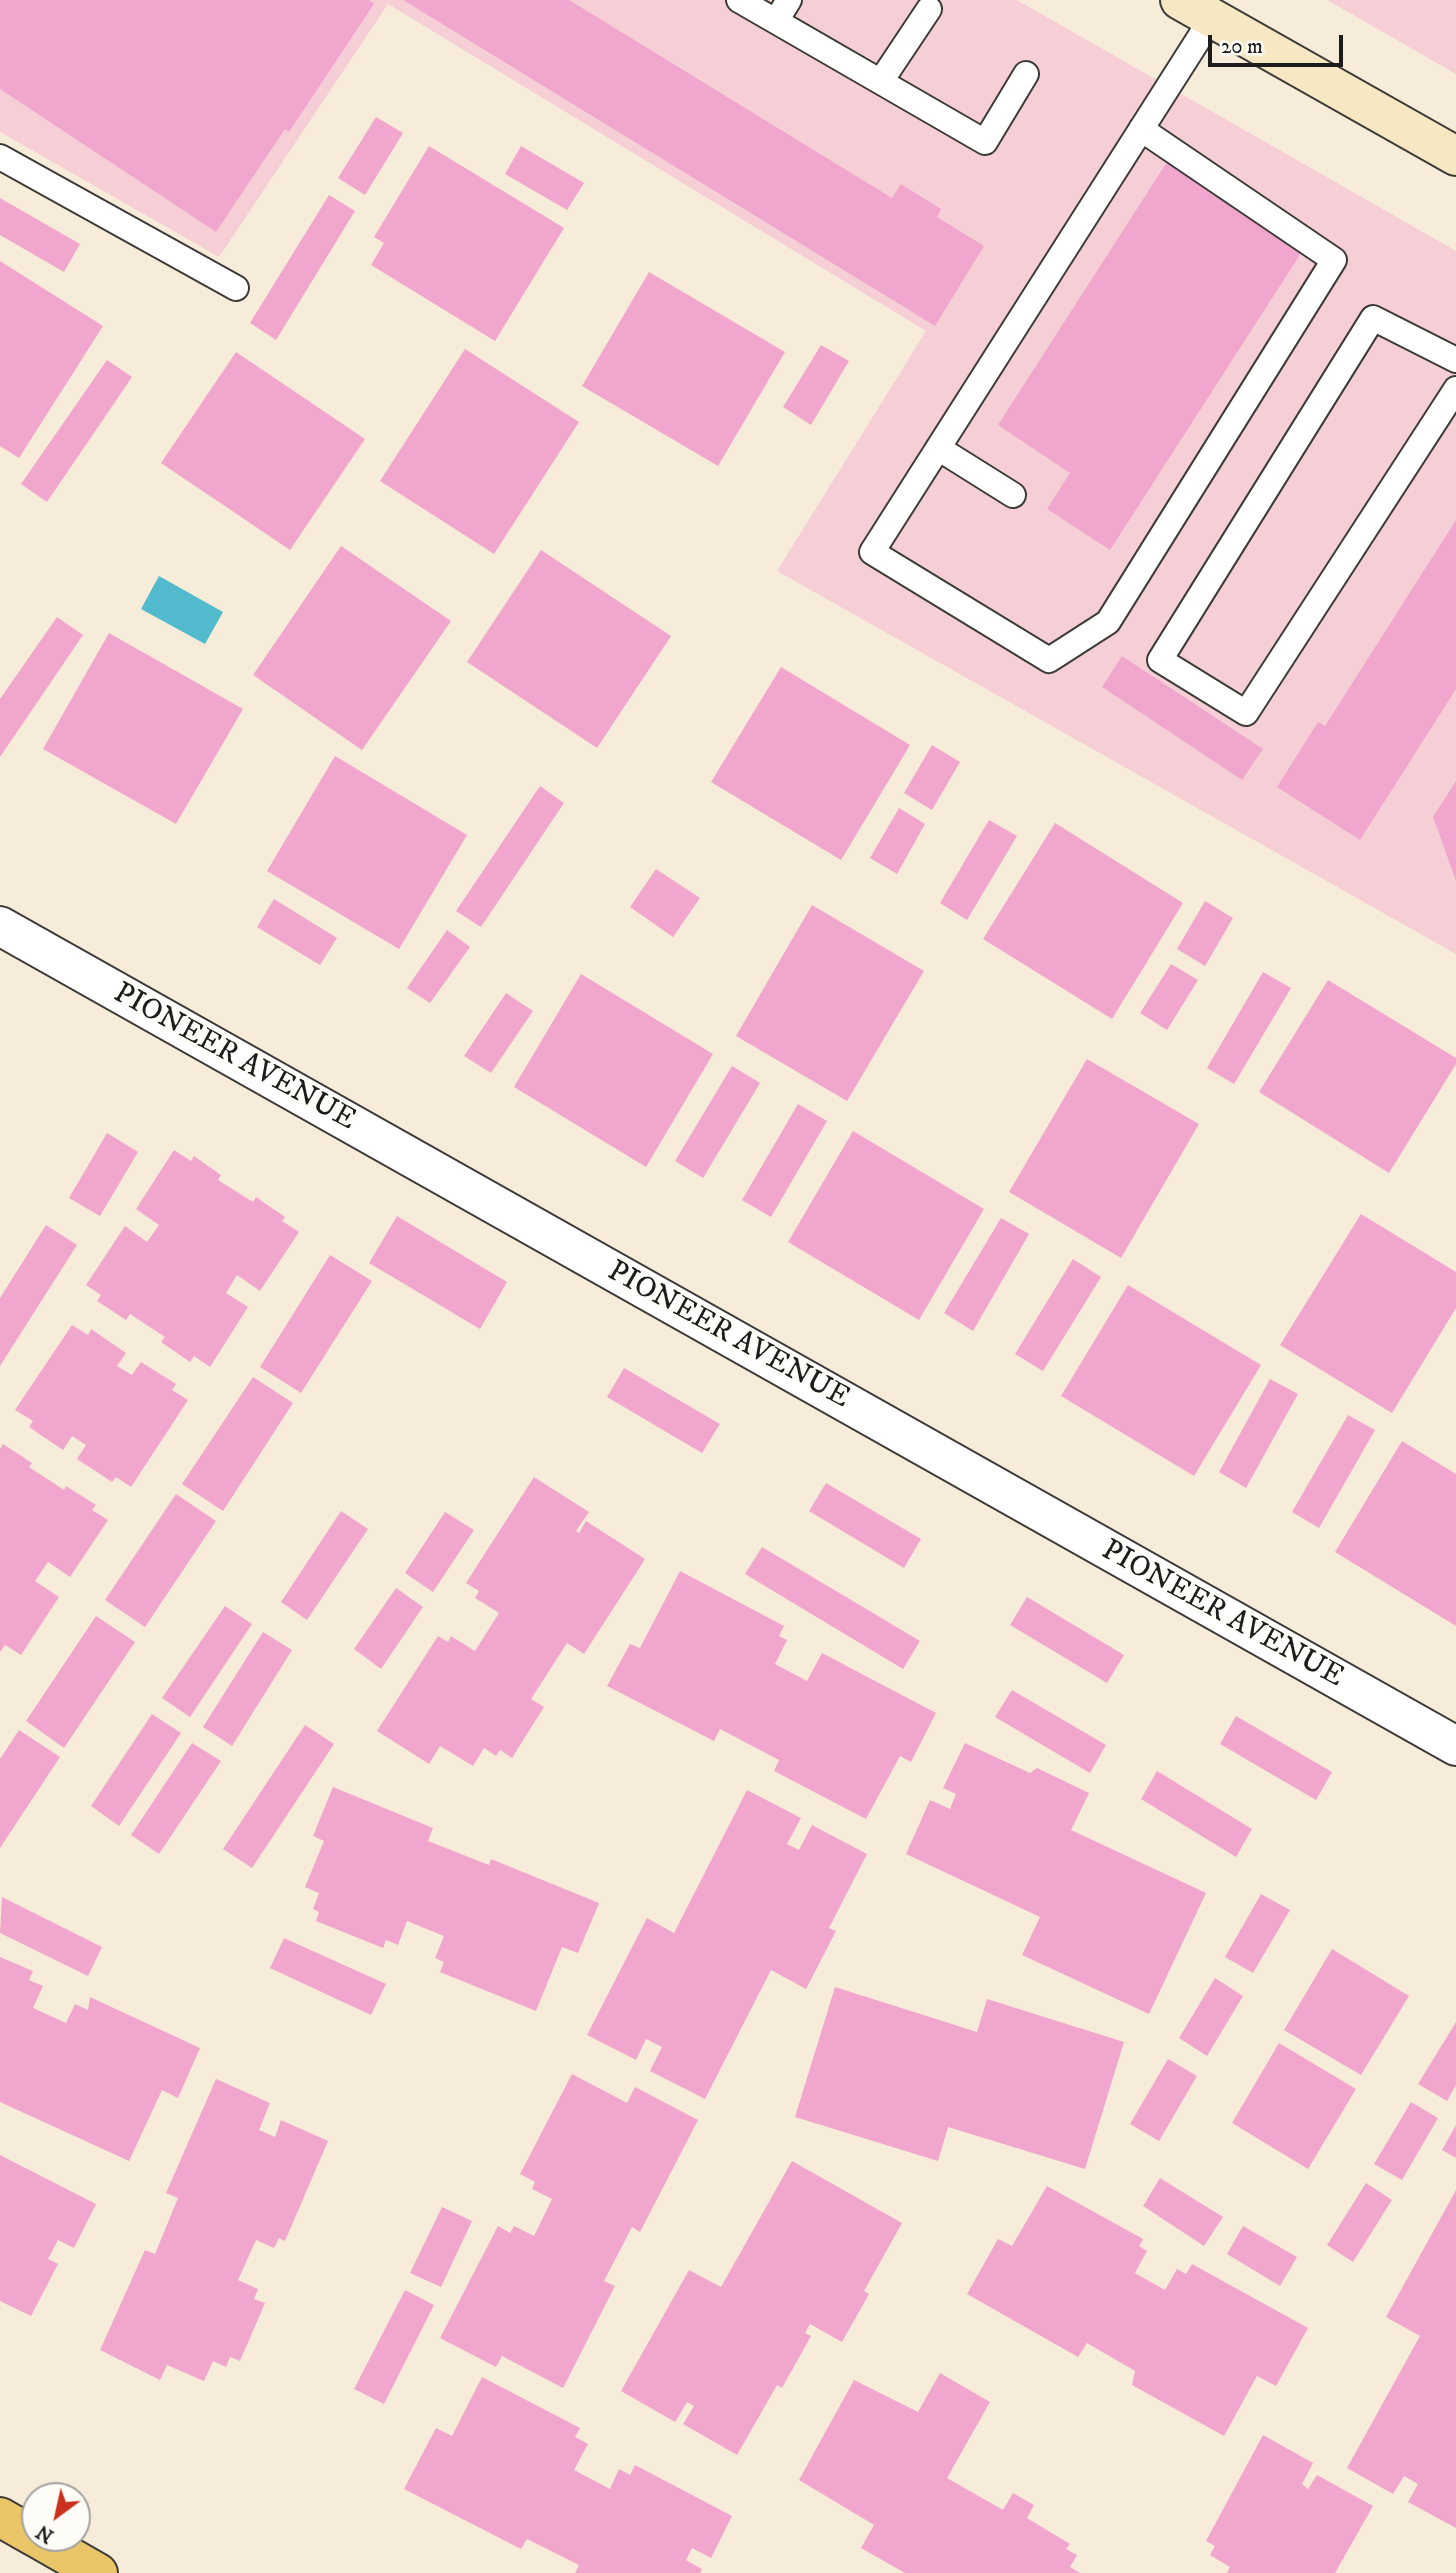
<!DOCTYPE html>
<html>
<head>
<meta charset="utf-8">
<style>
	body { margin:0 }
	#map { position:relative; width:1456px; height:2573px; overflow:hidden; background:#f7ecd9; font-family:"IM FELL DW Pica",serif }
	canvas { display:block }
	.north { position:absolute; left:21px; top:2482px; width:70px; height:70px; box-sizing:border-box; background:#fdfcf7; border:2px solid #a3a29f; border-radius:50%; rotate:213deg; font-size:19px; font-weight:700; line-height:28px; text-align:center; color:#1c1c1c }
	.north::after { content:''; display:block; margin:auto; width:24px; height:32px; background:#c8321e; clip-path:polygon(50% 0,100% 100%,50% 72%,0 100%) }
	.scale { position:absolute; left:1208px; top:35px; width:135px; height:32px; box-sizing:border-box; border:4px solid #1c1c1c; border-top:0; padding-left:9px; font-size:21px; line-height:24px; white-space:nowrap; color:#1c1c1c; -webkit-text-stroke:5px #fdfcf7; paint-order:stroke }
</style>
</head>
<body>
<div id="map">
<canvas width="1456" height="2573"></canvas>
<div class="north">N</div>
<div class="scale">20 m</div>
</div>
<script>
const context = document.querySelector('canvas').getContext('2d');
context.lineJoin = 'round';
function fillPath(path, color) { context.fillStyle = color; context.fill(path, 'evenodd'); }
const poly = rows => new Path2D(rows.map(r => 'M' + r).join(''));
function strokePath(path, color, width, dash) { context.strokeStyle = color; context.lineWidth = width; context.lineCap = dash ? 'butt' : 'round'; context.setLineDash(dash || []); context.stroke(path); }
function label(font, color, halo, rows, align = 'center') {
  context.font = font + ' "IM FELL DW Pica",serif'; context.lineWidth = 5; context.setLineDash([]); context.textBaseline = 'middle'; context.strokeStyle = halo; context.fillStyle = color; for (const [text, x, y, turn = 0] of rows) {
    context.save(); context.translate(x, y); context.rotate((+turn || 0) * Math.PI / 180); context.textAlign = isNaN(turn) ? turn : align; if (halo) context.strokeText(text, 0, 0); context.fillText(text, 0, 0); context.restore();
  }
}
fillPath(poly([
	[0,0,1017,0,1456,251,1456,954,777,571,926,331,388,4,219,257,0,132],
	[1327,0,1456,0,1456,74]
]), '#f6cfd6');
fillPath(poly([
	[159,576,223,612,205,644,141,609]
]), '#51bbcd');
fillPath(poly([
	[0,0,369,0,374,4,289,132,285,129,216,232,0,89],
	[403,0,569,0,892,198,901,184,941,209,937,217,984,246,935,326],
	[376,117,403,133,365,195,338,178],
	[429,146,564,228,495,341,371,265,384,243,374,237],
	[521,146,584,183,567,210,505,174],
	[1167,162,1303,250,1110,550,1047,509,1070,473,998,425],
	[329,195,355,211,276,340,250,323],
	[0,198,80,244,64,272,0,235],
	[0,261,103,326,19,458,0,446],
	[649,272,785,352,718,466,582,386],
	[821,345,849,361,811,425,783,407],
	[465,349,579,422,494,554,380,481],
	[236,352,365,439,290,550,161,463],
	[107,360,132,377,47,502,21,484],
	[1456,520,1456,689,1360,840,1277,787,1318,722,1325,726],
	[341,546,451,621,362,750,253,675],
	[541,550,671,636,597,748,467,662],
	[57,617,83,635,0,757,0,699],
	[109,633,243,709,176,824,43,749],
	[1122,656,1263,749,1242,780,1102,687],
	[781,667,910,745,841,860,711,782],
	[932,745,960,762,932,810,904,793],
	[335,756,467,835,399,949,267,871],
	[1456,781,1456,881,1433,817],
	[540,786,564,803,481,927,456,911],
	[899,808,925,824,897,874,870,858],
	[989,820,1017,836,967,920,940,903],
	[1055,823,1183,903,1112,1019,983,939],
	[656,869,700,898,673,937,630,907],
	[274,899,337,938,320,965,257,927],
	[1205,901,1233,918,1205,966,1177,949],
	[812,905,924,971,847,1101,736,1036],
	[447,930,470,947,430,1003,407,988],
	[1171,964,1198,980,1167,1030,1140,1013],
	[1263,972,1291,988,1234,1084,1207,1068],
	[581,974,713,1054,646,1167,514,1087],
	[1328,980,1456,1058,1456,1064,1389,1173,1259,1092],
	[506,993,533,1011,491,1073,464,1056],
	[1087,1059,1199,1124,1121,1258,1009,1192],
	[732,1066,760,1083,703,1178,675,1161],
	[798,1104,827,1121,771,1217,742,1200],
	[853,1131,984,1209,919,1320,788,1242],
	[107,1133,138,1152,100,1216,69,1198],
	[174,1150,191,1161,194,1156,221,1175,218,1180,253,1202,256,1197,285,1217,282,1221,299,1232,260,1291,237,1275,226,1293,248,1307,210,1367,194,1356,190,1362,161,1342,165,1337,130,1314,126,1320,97,1301,101,1295,86,1285,125,1226,147,1242,159,1225,136,1209],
	[1361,1214,1456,1272,1456,1308,1392,1413,1280,1345],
	[397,1216,507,1282,480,1329,369,1263],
	[1001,1218,1029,1234,973,1331,944,1313],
	[46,1225,77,1245,0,1366,0,1298],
	[330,1255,372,1281,301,1393,260,1367],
	[1073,1259,1101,1277,1043,1371,1015,1354],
	[1128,1285,1261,1365,1194,1476,1061,1396],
	[72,1325,88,1335,91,1329,126,1353,117,1366,132,1375,141,1362,176,1384,172,1390,188,1400,131,1487,116,1477,112,1482,77,1459,86,1445,72,1436,63,1450,29,1427,33,1421,15,1410],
	[624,1368,720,1424,702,1453,607,1397],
	[253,1377,293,1403,223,1511,182,1484],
	[1270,1379,1298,1394,1246,1488,1219,1472],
	[1348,1415,1375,1430,1319,1528,1292,1512],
	[1402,1441,1456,1474,1456,1626,1335,1552],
	[3,1444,32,1463,29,1467,64,1490,66,1486,96,1505,92,1510,108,1520,70,1577,48,1562,35,1581,59,1597,21,1655,5,1645,0,1652,0,1449],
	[534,1477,589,1512,576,1531,579,1533,586,1521,645,1559,584,1654,567,1643,531,1699,544,1707,512,1758,500,1750,496,1756,484,1748,473,1766,440,1746,429,1764,377,1731,438,1636,448,1642,451,1636,475,1651,499,1613,475,1598,479,1591,466,1583],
	[826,1483,921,1539,904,1568,809,1511],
	[176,1494,216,1521,145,1627,105,1600],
	[341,1511,368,1529,307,1620,281,1602],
	[445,1512,474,1530,433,1592,405,1573],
	[762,1547,920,1641,903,1669,745,1574],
	[680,1571,784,1626,779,1636,787,1640,775,1664,807,1681,822,1653,936,1713,911,1762,900,1756,866,1819,774,1771,779,1760,720,1729,714,1741,607,1686,630,1644,640,1648],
	[396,1588,423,1607,381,1669,354,1649],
	[1027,1597,1124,1655,1107,1683,1010,1625],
	[225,1606,252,1624,190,1717,162,1698],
	[96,1616,135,1642,64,1748,26,1721],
	[263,1632,292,1650,232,1746,203,1727],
	[1012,1690,1106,1745,1090,1773,995,1717],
	[152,1714,181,1733,119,1826,91,1806],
	[1236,1716,1332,1772,1316,1800,1220,1744],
	[305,1725,334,1744,252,1868,223,1849],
	[19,1730,60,1757,0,1848,0,1759],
	[192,1743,221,1761,159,1854,131,1835],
	[965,1743,1030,1773,1037,1768,1089,1793,1071,1830,1206,1893,1149,2014,1022,1955,1040,1917,906,1854,930,1800,950,1809,956,1794,943,1788],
	[1157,1771,1252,1829,1236,1857,1141,1799],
	[333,1787,433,1828,428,1841,489,1865,491,1859,599,1903,578,1953,562,1947,536,2011,440,1972,444,1962,435,1958,444,1936,407,1921,398,1945,386,1940,383,1948,316,1921,319,1912,313,1909,319,1893,305,1887,324,1841,313,1836],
	[747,1790,801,1818,787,1844,799,1850,812,1825,867,1854,829,1928,836,1931,806,1989,771,1970,705,2099,650,2071,662,2047,646,2039,636,2060,587,2035,647,1918,674,1933],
	[1261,1894,1290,1910,1253,1973,1225,1957],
	[2,1897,102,1947,88,1976,0,1933],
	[284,1938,386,1984,371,2015,270,1968],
	[1332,1949,1409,1996,1361,2075,1284,2030],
	[0,1957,33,1971,29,1980,43,1986,33,2008,66,2023,75,2004,88,2010,90,1997,200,2048,178,2098,162,2090,129,2161,0,2102],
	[1215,1978,1243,1996,1207,2056,1179,2038],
	[835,1987,977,2032,987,1999,1124,2042,1085,2169,948,2127,938,2161,795,2117],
	[1456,2022,1456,2085,1447,2101,1418,2084],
	[1279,2043,1356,2089,1308,2169,1232,2123],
	[1168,2059,1197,2076,1159,2141,1130,2124],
	[572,2074,627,2103,635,2087,698,2120,640,2232,632,2227,604,2281,615,2286,563,2388,502,2356,496,2367,440,2338,498,2226,510,2233,514,2226,534,2236,552,2199,532,2189,535,2182,520,2174],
	[216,2079,270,2103,259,2130,275,2137,281,2120,328,2141,285,2241,279,2238,274,2248,256,2240,238,2280,258,2289,254,2299,265,2303,240,2361,230,2357,226,2367,213,2361,204,2381,167,2365,160,2380,100,2350,145,2250,155,2254,178,2198,166,2193],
	[1411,2102,1438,2118,1402,2180,1374,2164],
	[1456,2125,1456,2158,1442,2150],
	[0,2155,96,2204,74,2248,58,2240,48,2259,58,2264,31,2316,0,2301],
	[792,2161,902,2223,864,2291,869,2294,842,2342,810,2324,805,2333,811,2336,782,2388,777,2385,737,2455,683,2424,694,2406,687,2402,675,2422,621,2391,689,2270,721,2287],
	[1160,2178,1223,2217,1204,2246,1143,2206],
	[1366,2183,1392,2200,1353,2262,1327,2245],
	[1047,2186,1143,2239,1139,2246,1147,2251,1135,2273,1165,2290,1177,2269,1186,2274,1192,2264,1308,2328,1276,2386,1257,2376,1224,2436,1132,2385,1135,2371,1087,2343,1078,2357,967,2294,998,2239,1012,2246],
	[1456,2190,1456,2528,1408,2502,1418,2484,1404,2476,1393,2494,1347,2468,1420,2336,1386,2317],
	[442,2207,472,2221,441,2287,410,2273],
	[1243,2226,1297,2257,1280,2286,1227,2254],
	[405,2290,434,2305,384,2404,354,2389],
	[940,2373,990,2402,947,2478,1003,2510,1013,2493,1034,2505,1027,2518,1070,2544,1066,2549,1077,2555,1070,2567,1080,2573,905,2573,861,2548,874,2525,799,2480,854,2380,918,2412],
	[482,2377,580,2428,575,2437,588,2444,574,2470,610,2489,619,2469,630,2475,635,2465,732,2516,711,2558,692,2548,686,2560,702,2569,700,2573,575,2573,579,2565,527,2539,521,2549,404,2489,436,2428,452,2436],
	[1263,2435,1313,2463,1302,2484,1308,2489,1317,2475,1373,2506,1335,2573,1227,2573,1230,2567,1210,2555,1215,2546,1206,2541]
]), '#f1a7cd');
const lane = poly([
	[739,0,985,142,1026,74],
	[776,21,789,0],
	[881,81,929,9],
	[1141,129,1334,260,1108,622,1049,660,872,552,1212,18],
	[0,157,236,288],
	[1456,360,1373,318,1160,660,1246,713,1456,389],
	[938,448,1013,495]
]);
const street = poly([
	[0,926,1456,1746]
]);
const secondary = poly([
	[1180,0,1456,156]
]);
const primary = poly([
	[0,2517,35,2537],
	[37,2538,98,2573]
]);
strokePath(lane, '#3d3b38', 28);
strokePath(street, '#3d3b38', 42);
strokePath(secondary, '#3d3b38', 42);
strokePath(primary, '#3d3b38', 42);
strokePath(lane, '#fff', 24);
strokePath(street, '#fff', 38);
strokePath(secondary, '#f7e8c3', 38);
strokePath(primary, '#ebc669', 38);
label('30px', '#1c1c1c', '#fdfcf7', [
	["PIONEER AVENUE",234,1058,29],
	["PIONEER AVENUE",728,1336,29],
	["PIONEER AVENUE",1222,1615,29]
]);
</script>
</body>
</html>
